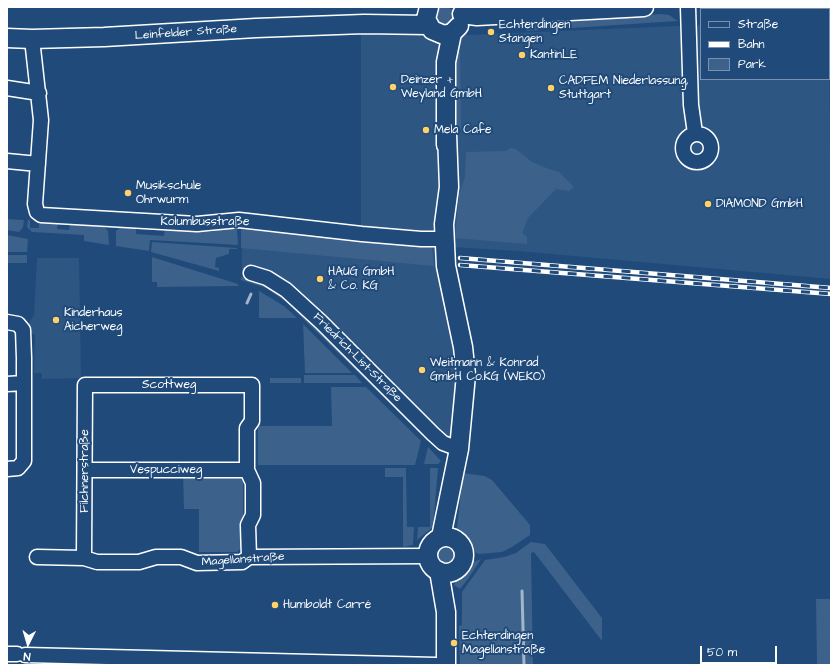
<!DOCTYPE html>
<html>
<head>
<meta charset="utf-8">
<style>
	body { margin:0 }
	#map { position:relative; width:838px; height:672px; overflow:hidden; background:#1f4a7a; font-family:"Architects Daughter",sans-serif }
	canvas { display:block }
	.frame { position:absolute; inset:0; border:8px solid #fff; pointer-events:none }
	.legend { position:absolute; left:700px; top:8px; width:130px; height:72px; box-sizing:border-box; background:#1f4a7a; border:1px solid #7992af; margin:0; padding:5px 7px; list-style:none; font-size:12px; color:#fff }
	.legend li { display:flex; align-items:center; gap:8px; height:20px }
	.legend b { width:20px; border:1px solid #7992af }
	.north { position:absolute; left:8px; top:624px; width:40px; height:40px; -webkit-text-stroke:3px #1f4a7a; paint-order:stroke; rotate:185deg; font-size:11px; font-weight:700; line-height:16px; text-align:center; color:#fff }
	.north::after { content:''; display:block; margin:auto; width:14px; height:18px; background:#fff; clip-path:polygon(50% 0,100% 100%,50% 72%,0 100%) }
	.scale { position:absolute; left:700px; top:646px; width:77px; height:18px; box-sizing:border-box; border:2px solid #fff; border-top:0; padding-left:5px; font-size:12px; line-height:14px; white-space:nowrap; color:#fff; -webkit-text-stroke:3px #1f4a7a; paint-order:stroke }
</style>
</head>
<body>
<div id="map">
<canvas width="838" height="672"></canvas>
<div class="frame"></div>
<ul class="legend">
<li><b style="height:5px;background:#1f4a7a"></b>Straße</li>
<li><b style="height:5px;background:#fff"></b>Bahn</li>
<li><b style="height:11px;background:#3c618b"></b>Park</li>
</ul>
<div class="north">N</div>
<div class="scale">50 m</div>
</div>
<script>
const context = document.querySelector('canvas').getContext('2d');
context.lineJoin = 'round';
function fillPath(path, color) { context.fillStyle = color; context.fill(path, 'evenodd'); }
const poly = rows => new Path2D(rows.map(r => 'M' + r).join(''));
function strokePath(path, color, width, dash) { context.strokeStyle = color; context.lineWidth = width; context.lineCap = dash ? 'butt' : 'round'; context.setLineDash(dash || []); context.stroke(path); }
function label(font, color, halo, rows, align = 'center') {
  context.font = font + ' "Architects Daughter",sans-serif'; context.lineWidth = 4; context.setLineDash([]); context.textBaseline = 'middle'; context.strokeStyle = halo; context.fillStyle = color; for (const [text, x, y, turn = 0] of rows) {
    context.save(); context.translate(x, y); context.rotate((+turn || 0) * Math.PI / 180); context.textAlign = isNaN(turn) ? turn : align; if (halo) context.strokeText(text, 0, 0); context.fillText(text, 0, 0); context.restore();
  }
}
fillPath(poly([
	[701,25,701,79,829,79,829,25,831,279,518,251,436,246,461,377,452,434,447,454,278,289,242,275,242,228,361,240,361,33,468,35],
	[37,258,79,258,81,378,42,379,42,373,34,373,35,334,28,334,28,325,34,315]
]), '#2e5683');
fillPath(poly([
	'435 17a10 10 0 1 1 20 0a10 10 0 1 1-20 0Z',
	[661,14,669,15,678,21,526,31,526,26,549,21],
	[453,51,460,51,461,129,455,124,454,120],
	[511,148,516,149,532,162,549,169,559,172,574,187,569,191,556,189,528,218,522,233,527,237,527,244,455,238,459,195,465,177,466,152,505,151],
	[7,219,24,220,23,227,19,232,7,230],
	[28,220,30,220,30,228,39,228,39,224,45,221,58,222,57,229,69,230,70,222,103,225,108,231,109,245,84,241,84,235,32,232,27,227],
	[122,225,136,226,136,234,164,236,165,228,212,232,227,227,237,228,238,245,150,240,149,251,116,246,116,231],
	[241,228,430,246,432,247,434,266,241,248],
	[7,235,28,239,27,252,7,252],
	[152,242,237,248,237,249,229,249,229,254,216,258,215,267,219,268,219,271,151,252],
	[7,255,27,255,27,263,7,263],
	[152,257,238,284,238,286,157,287,157,282,152,282],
	[241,277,276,291,304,314,422,432,422,435,285,301,266,288,241,280],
	[259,291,284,306,297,318,259,318],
	[303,324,352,373,305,373],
	[304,375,355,375,362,383,304,383],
	[270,378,301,378,301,383,270,383],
	[331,387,366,387,421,441,415,465,258,465,258,426,332,426],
	[428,447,441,461,438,464,424,464],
	[385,468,406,468,407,527,414,527,413,545,403,547,403,477,385,477],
	[430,468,438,468,433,527,417,540,418,527,430,527],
	[463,473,485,476,492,480,530,525,530,535,512,547,502,552,480,554,472,552,459,535,457,528],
	[183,474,236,474,243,480,243,546,237,552,199,552,199,509,184,509],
	[531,542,545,544,602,618,602,641,534,552,531,553,533,665,460,665,459,626,462,625,462,592,485,560,504,557,516,553],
	'436 555a10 10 0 1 1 20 0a10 10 0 1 1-20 0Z',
	[481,559,468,579,460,589,454,585,459,576,468,564],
	[816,599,831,599,831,665,817,665]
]), '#3c618b');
strokePath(poly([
	[247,303,251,294],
	[522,591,524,665]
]), '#a3b5c8', 3);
const minor = poly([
	[688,7,691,105,695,133],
	[32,39,41,120,35,204,37,212,41,215,197,224,239,220,362,234,421,239,444,239],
	[7,88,39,93],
	'683 148a14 14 0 1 1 28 0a14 14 0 1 1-28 0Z',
	[7,161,38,164],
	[251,273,267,278,286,290,321,322,433,434,443,443,459,449],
	[7,322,18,324,23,330,24,358,24,461,18,468,7,469],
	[7,384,24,383],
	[85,470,247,470],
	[37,557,84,558,97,562,139,562,156,557,181,557,197,563,242,562,249,557,428,556],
	[84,558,85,385,252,385,252,421,247,428,247,470,253,483,253,515,248,525,249,557],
	[7,654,17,654],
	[25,655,436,665]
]);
const major = poly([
	[429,7,426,19,432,30,444,35,452,33,459,26],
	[462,14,477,16,644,7],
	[7,38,32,39,104,37,256,28,364,24,428,25],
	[446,145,446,62,452,33],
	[441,537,459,449,466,375,463,347,446,266,444,224,449,187,447,134],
	'428 555a18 18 0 1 1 36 0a18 18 0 1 1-36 0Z',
	[439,571,446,612,446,665]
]);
strokePath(minor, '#fff', 17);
strokePath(major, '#fff', 21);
strokePath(minor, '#1f4a7a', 14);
strokePath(major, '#1f4a7a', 18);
const rail = poly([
	[460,258,831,288],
	[460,265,831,294]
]);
strokePath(rail, '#fff', 4.5);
strokePath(rail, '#1f4a7a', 3, [9]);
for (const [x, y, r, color] of [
	[491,32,4,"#ffd166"],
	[522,55,4,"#ffd166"],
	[393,87,4,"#ffd166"],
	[551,88,4,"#ffd166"],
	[426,130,4,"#ffd166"],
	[128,193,4,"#ffd166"],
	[708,204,4,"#ffd166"],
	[320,279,4,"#ffd166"],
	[56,320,4,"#ffd166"],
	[422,370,4,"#ffd166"],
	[275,605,4,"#ffd166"],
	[454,643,4,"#ffd166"]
]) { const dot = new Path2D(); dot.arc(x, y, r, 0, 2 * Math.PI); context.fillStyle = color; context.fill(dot); strokePath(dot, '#1f4a7a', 1.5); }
label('12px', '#fff', '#1f4a7a', [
	["Echterdingen",499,25],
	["Stangen",499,39],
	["KantinLE",530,55],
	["Deinzer +",401,80],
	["Weyland GmbH",401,94],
	["CADFEM Niederlassung,",559,81],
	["Stuttgart",559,95],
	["Mela Cafe",434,130],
	["Musikschule",136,186],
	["Ohrwurm",136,200],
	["DIAMOND GmbH",716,204],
	["HAUG GmbH",328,272],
	["& Co. KG",328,286],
	["Kinderhaus",64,313],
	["Aicherweg",64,327],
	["Weitmann & Konrad",430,363],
	["GmbH Co.KG (WEKO)",430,377],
	["Humboldt Carré",283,605],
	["Echterdingen",462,636],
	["Magellanstraße",462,650]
], 'left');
label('12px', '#fff', '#1f4a7a', [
	["Leinfelder Straße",186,33,-4],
	["Kolumbusstraße",205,222],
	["Friedrich-List-Straße",357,358,45],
	["Scottweg",169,385],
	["Vespucciweg",166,470],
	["Filchnerstraße",85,471,-90],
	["Magellanstraße",243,560,-4]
]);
</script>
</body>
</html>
